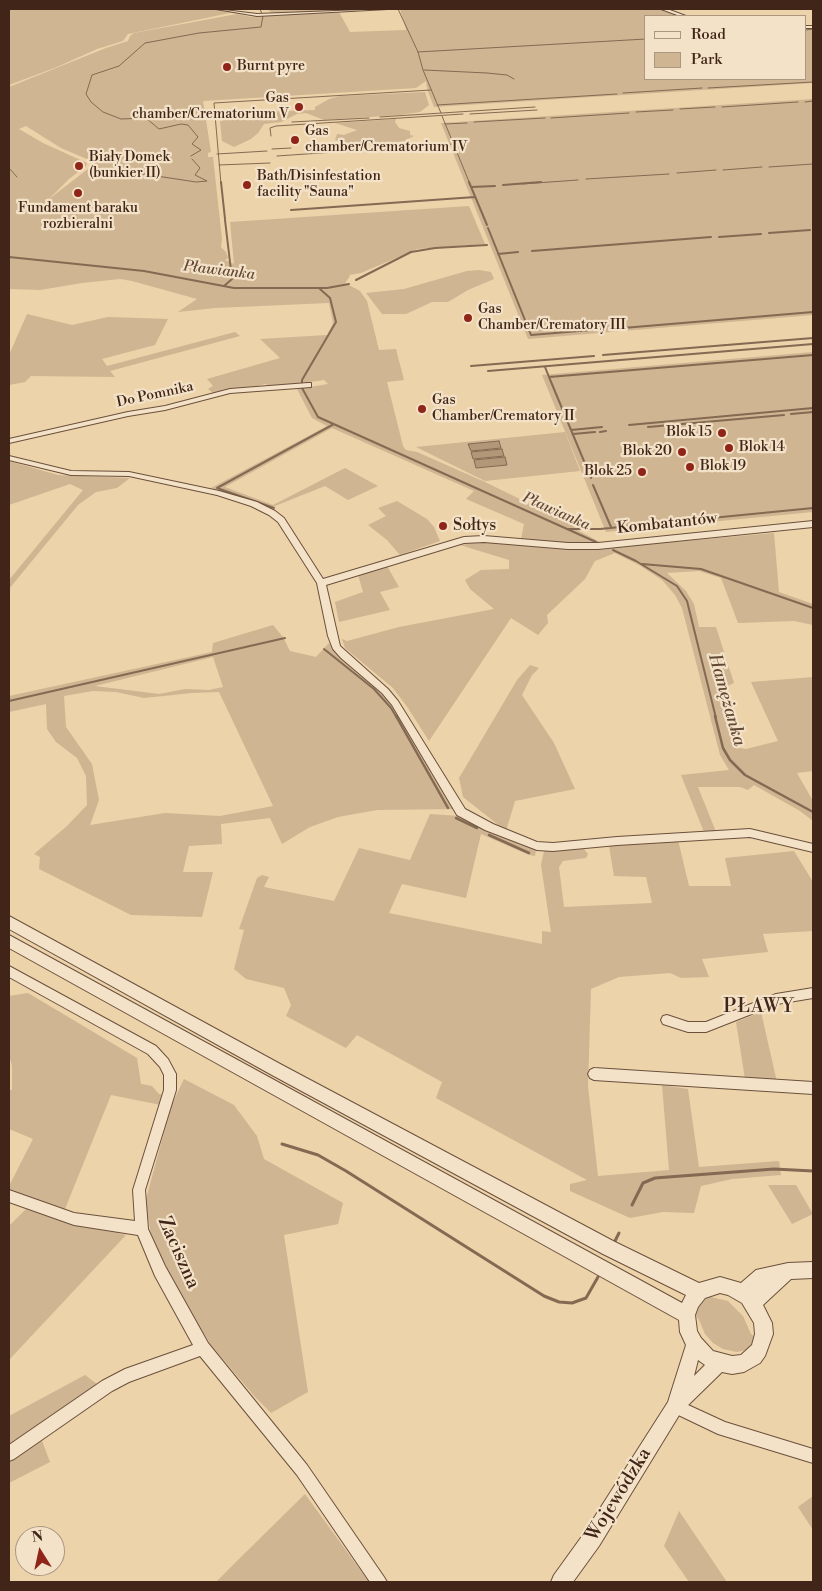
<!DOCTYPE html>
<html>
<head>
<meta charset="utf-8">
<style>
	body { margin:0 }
	#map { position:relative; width:822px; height:1591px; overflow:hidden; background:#ecd3aa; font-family:"Libre Bodoni",serif }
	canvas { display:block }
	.frame { position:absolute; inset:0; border:10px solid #402518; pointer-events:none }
	.legend { position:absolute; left:644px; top:15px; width:162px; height:65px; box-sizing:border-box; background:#f3e2c8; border:1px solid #ab9682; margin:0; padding:6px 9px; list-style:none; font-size:15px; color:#402518 }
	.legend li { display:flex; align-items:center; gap:10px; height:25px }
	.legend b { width:25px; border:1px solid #ab9682 }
	.north { position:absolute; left:15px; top:1526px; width:50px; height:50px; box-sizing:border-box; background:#f3e2c8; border:1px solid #ab9682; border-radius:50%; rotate:350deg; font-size:14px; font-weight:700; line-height:20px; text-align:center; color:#402518 }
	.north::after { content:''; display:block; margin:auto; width:18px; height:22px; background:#8f2418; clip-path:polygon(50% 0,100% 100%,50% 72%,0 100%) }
</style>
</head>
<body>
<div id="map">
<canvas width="822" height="1591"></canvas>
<div class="frame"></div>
<ul class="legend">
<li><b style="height:6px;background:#f3e2c8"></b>Road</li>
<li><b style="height:14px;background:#cfb591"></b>Park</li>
</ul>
<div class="north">N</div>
</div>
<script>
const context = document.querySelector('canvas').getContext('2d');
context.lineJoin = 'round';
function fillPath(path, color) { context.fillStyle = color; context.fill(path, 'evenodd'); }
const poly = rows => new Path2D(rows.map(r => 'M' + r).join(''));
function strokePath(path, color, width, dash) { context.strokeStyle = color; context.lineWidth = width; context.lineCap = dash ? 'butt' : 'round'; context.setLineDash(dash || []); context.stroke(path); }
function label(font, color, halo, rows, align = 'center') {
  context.font = font + ' "Libre Bodoni",serif'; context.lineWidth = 4.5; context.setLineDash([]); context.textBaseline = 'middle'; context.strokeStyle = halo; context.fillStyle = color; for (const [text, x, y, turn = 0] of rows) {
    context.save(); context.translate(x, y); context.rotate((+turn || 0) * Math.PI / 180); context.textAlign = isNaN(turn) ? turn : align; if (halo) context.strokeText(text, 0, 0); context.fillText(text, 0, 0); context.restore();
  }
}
fillPath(poly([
	[9,9,213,9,235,12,128,34,123,41,97,49,57,67,9,85],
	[268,9,366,9,272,14],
	[400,9,658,9,678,16,646,16,646,79,806,79,806,28,813,27,813,83,434,107,427,89,426,81,416,88,203,101,211,152,208,153,208,157,213,157,222,239,221,247,226,252,228,258,225,260,234,264,230,222,469,206,485,244,417,249,361,273,349,275,350,276,345,283,360,291,367,301,379,350,396,349,404,380,387,382,403,446,406,450,417,452,485,482,569,523,579,531,600,542,594,545,521,539,524,524,466,499,474,491,332,428,225,487,273,505,345,468,378,486,348,500,325,486,270,508,211,488,327,426,312,418,297,389,328,384,324,380,274,387,265,384,246,389,213,393,208,389,213,386,207,379,280,358,260,339,327,335,333,323,329,303,215,308,178,312,197,299,132,281,120,279,82,283,40,290,9,289,9,87,106,48,128,41,130,36,134,33,237,14,252,17,339,12,350,32,406,30],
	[26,126,61,148,89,160,91,163,89,168,48,200,69,179,86,166,87,163,43,143,19,129],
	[425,92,429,105,420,112,400,115,324,120,306,113,297,114,281,122,264,124,258,133,251,139,234,147,222,141,220,121,238,117,257,112,315,110,315,107,329,99,340,96],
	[813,99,813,315,528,339,441,123],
	[396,119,395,122,399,128,410,131,410,135,414,136,404,141,390,143,351,145,335,140,337,134,344,135,357,130,335,123],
	[479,270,491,272,494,279,468,290,448,302,432,302,406,314,382,314,366,293,404,289,467,271],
	[27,314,72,325,108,317,168,319,155,345,102,359,107,366,235,332,240,336,110,371,115,377,31,376,25,382,9,385,9,355],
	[813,352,813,512,606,532,542,375],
	[565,432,580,471,485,481,416,447],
	[9,461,58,475,130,478,117,488,96,492,78,505,9,589,9,580,83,490,70,484,9,505],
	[397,501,427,519,434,527,440,541,400,555,387,540,368,525,386,516,378,508],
	[774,533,779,592,813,604,813,625,794,621,738,623,721,578,699,571,667,573,686,591,694,604,699,627,716,627,734,683,718,690,733,747,746,749,778,741,751,682,813,677,813,771,797,773,813,801,813,821,800,811,754,785,748,790,740,787,698,787,716,832,704,832,681,775,729,770,720,755,682,608,675,595,662,580,639,565,615,553,595,561,585,579,547,615,548,623,538,635,511,618,429,741,408,708,393,688,345,648,342,639,347,641,399,627,494,609,470,589,465,580,481,570,509,569,509,560,460,545,479,542,502,543,558,549,594,549],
	[387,566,399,587,380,592,390,610,339,622,335,602,363,592,358,575],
	[273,625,283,637,290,651,316,657,329,643,340,656,382,692,395,707,456,809,377,810,338,817,310,827,282,844,270,818,221,824,222,844,189,846,183,872,213,872,202,917,131,915,39,869,40,857,34,854,67,826,87,805,86,776,77,758,56,742,47,729,46,704,9,712,9,696,212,652,213,643],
	[213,657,223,687,209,690,185,689,159,694,95,686],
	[93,691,116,692,144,698,192,693,219,692,273,806,220,816,165,813,90,825,99,800,92,764,66,727,64,696],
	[530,665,539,668,532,675,522,695,554,743,575,789,515,801,506,831,463,797,459,778,517,680],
	[430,814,460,816,536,849,535,856,529,855,481,834,466,898,402,884,389,913,542,944,542,931,551,932,541,865,544,851,583,848,588,854,586,858,563,861,559,867,564,907,652,903,646,877,614,876,609,846,678,840,689,886,731,886,725,858,794,851,813,882,813,931,763,934,768,952,702,959,709,977,681,978,670,973,619,977,591,989,588,1086,598,1176,669,1170,662,1085,688,1089,699,1167,779,1161,781,1175,732,1179,701,1186,694,1213,663,1212,630,1218,570,1191,570,1184,587,1180,436,1098,442,1082,357,1035,346,1048,286,1016,291,1005,284,988,246,979,234,969,244,930,239,929,257,878,262,875,269,877,264,887,334,901,359,848,410,860],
	[28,993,137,1058,141,1084,152,1086,159,1094,165,1095,161,1105,111,1095,65,1209,9,1190,9,1186,33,1139,9,1129,9,1090,12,1090,12,1066,9,1055,9,996],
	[761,1012,777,1082,745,1079,736,1022],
	[184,1079,234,1105,257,1136,264,1159,343,1203,338,1224,284,1235,308,1392,271,1413,255,1397,211,1345,176,1289,151,1234,145,1203,171,1106],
	[768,1185,796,1185,813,1214,792,1224],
	[26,1209,126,1235,9,1360,9,1226],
	[711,1297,728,1301,743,1316,751,1334,756,1338,747,1350,737,1352,723,1349,713,1343,705,1334,699,1320,694,1312,702,1300],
	[85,1375,97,1384,9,1445,9,1416],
	[41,1438,50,1462,9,1483,9,1458],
	[305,1494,369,1582,216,1582,241,1557],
	[813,1496,813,1530,798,1507],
	[679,1511,727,1582,689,1582,664,1546]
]), '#cfb591');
const water = poly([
	[499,441,501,448,471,451,468,444,499,441],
	[502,449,504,456,473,459,471,452,502,449],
	[505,457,507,465,476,468,474,460,505,457]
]);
fillPath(water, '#b29878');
strokePath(water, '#846a52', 1);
strokePath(poly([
	[260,9,262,14],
	[398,9,418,52,423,70,441,113],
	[806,30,813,29],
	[418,52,646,39],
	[424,70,487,73,507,75,514,79],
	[708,88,813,82],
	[623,93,702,88],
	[805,102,813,101],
	[437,105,617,94],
	[722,107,798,102],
	[680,109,715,107],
	[636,112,673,110],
	[470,114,537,110],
	[442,116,470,184],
	[380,117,535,107],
	[551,118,629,113],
	[292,122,369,118],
	[474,122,545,118],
	[445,124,467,123],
	[271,136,270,128,276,126,463,114],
	[272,149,291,148],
	[217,154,267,151],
	[191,156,201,150,192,144,198,137,188,125,181,124,159,129,146,118,121,119,103,112,91,102,86,94,92,75,119,66,145,43,199,33,261,27,263,16],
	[277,156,453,144],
	[219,165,270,163],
	[769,167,813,164],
	[9,168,17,177],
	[117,170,196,182,207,181,195,175,200,168,192,159],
	[723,170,762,167],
	[677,173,716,170],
	[586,179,669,174],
	[221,184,214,103,431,90],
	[522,184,578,180]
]), '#846a52', 1);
strokePath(poly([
	[221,182,225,219],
	[469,182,487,225],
	[503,185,541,182],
	[471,187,495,186],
	[291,210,475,197],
	[488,228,531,335,604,329],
	[769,233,810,230],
	[719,237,761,234],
	[532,251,711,237],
	[498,254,518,252],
	[9,257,144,271,234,288,327,288,349,284],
	[356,280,411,252,435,248,487,245],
	[224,286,232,279,225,220],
	[611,329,813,312],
	[603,355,813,338],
	[471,366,594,356],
	[545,367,549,377],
	[488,371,813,344],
	[302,384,302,380,336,322,330,298,320,289],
	[302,388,318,417,596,542],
	[791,414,813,412],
	[629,425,813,408],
	[648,427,784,415],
	[571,430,602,427],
	[600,432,606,431],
	[573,434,595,432],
	[591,478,549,377,813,355],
	[593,485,611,527],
	[274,508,217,488,334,424],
	[568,529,600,529,813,508],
	[613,550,636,561,677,586,687,601,716,718],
	[642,564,701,569,813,608],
	[324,649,374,689,391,708,397,718],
	[9,701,285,638]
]), '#846a52', 2);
strokePath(poly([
	[396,716,448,808],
	[715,716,723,748,730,760,745,775,813,812],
	[456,818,477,828],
	[489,835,529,853]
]), '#846a52', 2.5);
strokePath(poly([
	[282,1144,318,1155,346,1171,544,1296,559,1302,572,1303,586,1298,598,1277],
	[632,1205,643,1183,655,1178,774,1169,813,1171],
	[615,1241,619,1233]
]), '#846a52', 3);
const minor = poly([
	[216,9,257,14,388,9,257,16,216,9],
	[661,9,667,9,686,16,680,16,661,9],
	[806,26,813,26,813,28,806,28,806,26],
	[308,383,311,383,311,387,230,393,165,410,128,416,9,443,9,439,128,412,165,406,230,389,308,383],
	[9,456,71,471,129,472,219,491,257,502,275,511,284,518,323,579,464,537,484,536,568,543,598,543,813,521,813,527,598,549,568,549,484,542,464,543,326,585,340,646,388,689,398,701,465,809,493,824,537,842,553,843,617,837,750,829,813,844,813,852,750,837,617,845,553,851,537,850,485,830,457,815,392,705,382,693,341,658,333,649,328,636,317,583,278,522,269,515,251,506,217,495,129,476,71,475,9,460,9,456],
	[9,966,156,1046,168,1059,176,1074,176,1090,145,1190,148,1229,165,1266,208,1343,307,1465,384,1577,387,1582,370,1582,297,1475,200,1356,129,1382,112,1391,14,1459,9,1461,9,1445,102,1381,125,1369,193,1345,155,1276,138,1235,74,1225,9,1202,9,1190,74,1213,135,1221,133,1190,164,1090,164,1075,160,1067,148,1054,9,977,9,966],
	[813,988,813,998,777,1004,706,1032,688,1032,663,1024,661,1020,663,1016,667,1015,688,1022,706,1022,776,994,813,988],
	[594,1068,813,1082,813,1094,594,1080,590,1078,588,1074,590,1070,594,1068],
	[675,1399,725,1422,813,1449,813,1463,718,1434,670,1411,668,1406,670,1401,675,1399]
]);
const tertiary = poly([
	[9,916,282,1065,615,1242,699,1283,720,1277,741,1283,756,1270,788,1263,813,1262,813,1278,791,1279,763,1305,772,1323,773,1334,765,1356,760,1363,744,1372,732,1374,722,1372,681,1412,599,1546,573,1582,551,1582,554,1575,585,1532,668,1402,686,1345,680,1332,679,1320,9,948,9,935,682,1303,686,1295,603,1254,272,1075,9,929,9,916],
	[720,1293,728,1295,742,1303,754,1323,755,1334,752,1345,741,1355,732,1356,713,1351,701,1338,697,1331,695,1315,698,1307,705,1298,720,1293],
	[698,1360,705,1365,694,1376,698,1360]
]);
strokePath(minor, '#6b503c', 2);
strokePath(tertiary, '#6b503c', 2);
fillPath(minor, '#f3e2c8');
fillPath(tertiary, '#f3e2c8');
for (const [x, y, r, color] of [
	[227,67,5,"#8f2418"],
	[299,107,5,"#8f2418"],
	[295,140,5,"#8f2418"],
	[79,166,5,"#8f2418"],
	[247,185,5,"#8f2418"],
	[78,193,5,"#8f2418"],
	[468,318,5,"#8f2418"],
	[422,409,5,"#8f2418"],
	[722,433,5,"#8f2418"],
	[729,448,5,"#8f2418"],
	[682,452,5,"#8f2418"],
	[690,467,5,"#8f2418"],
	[642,472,5,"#8f2418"],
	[443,526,5,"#8f2418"]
]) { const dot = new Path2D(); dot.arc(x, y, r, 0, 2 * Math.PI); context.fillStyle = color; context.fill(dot); strokePath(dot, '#f3e2c8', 2); }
label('14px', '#402518', '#f3e2c8', [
	["Burnt pyre",237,67],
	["Gas",289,99,"right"],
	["chamber/Crematorium V",289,115,"right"],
	["Gas",305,132],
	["chamber/Crematorium IV",305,148],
	["Biały Domek",89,158],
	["(bunkier II)",89,174],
	["Bath/Disinfestation",257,177],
	["facility \"Sauna\"",257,193],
	["Fundament baraku",78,209,"center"],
	["rozbieralni",78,225,"center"],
	["Gas",478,310],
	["Chamber/Crematory III",478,326],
	["Gas",432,401],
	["Chamber/Crematory II",432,417],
	["Blok 15",712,433,"right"],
	["Blok 14",739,448],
	["Blok 20",672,452,"right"],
	["Blok 19",700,467],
	["Blok 25",632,472,"right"]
], 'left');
label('14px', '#402518', '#f3e2c8', [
	["Do Pomnika",155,395,-12]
]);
label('italic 15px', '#624835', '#f3e2c8', [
	["Pławianka",219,271,7],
	["Pławianka",556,512,24]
]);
label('16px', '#402518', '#f3e2c8', [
	["Kombatantów",667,524,-6]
]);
label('16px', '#402518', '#f3e2c8', [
	["Sołtys",453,526]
], 'left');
label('italic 18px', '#624835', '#f3e2c8', [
	["Hamężanka",726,700,74]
]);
context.letterSpacing = '1px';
label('19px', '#402518', '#f3e2c8', [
	["PŁAWY",759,1007]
]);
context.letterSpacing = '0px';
label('19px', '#402518', '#f3e2c8', [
	["Zaciszna",178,1253,66],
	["Wojewódzka",619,1495,-58]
]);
</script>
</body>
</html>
